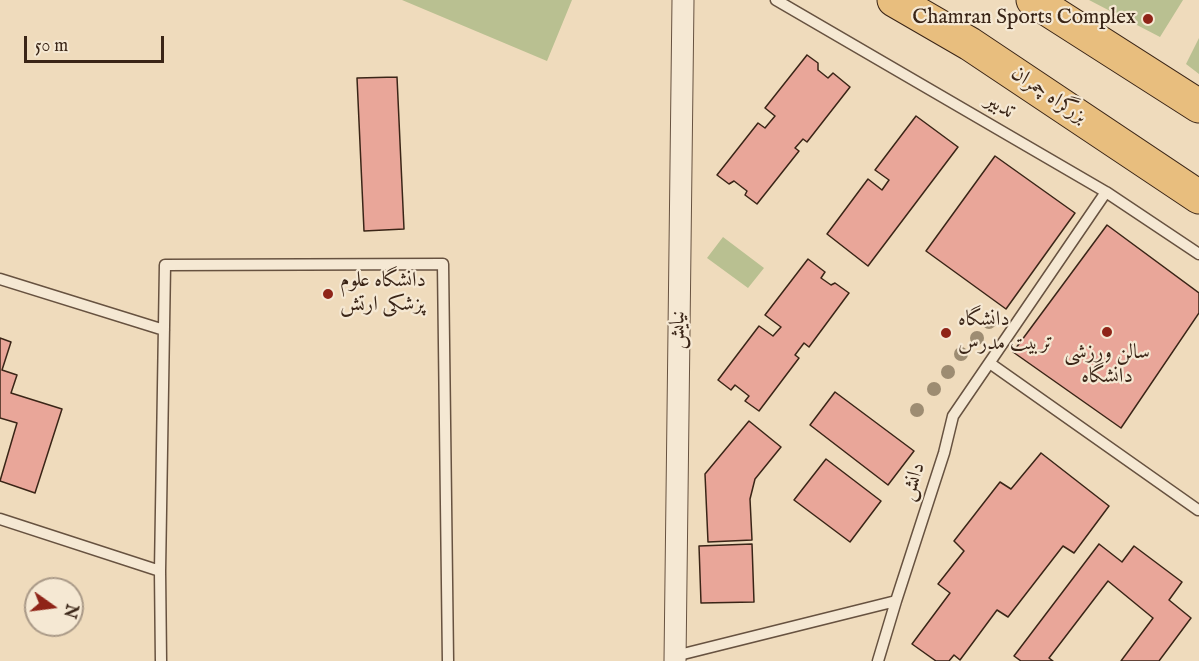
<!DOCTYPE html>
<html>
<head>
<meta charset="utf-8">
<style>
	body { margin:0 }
	#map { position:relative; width:1199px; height:661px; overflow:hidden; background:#efdbbc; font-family:"IM FELL English",serif }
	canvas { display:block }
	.north { position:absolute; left:24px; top:577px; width:60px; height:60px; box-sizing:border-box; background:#f5e8d3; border:2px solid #aa9a88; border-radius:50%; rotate:104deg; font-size:16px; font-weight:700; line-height:24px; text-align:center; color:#3a2517 }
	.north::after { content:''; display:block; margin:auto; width:21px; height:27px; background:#8f2418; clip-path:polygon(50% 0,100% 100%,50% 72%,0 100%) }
	.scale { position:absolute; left:24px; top:36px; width:140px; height:27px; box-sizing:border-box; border:3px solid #3a2517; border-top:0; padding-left:8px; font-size:18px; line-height:21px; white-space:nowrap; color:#3a2517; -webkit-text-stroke:4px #f5e8d3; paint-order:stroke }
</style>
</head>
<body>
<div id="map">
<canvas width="1199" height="661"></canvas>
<div class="north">N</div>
<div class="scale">50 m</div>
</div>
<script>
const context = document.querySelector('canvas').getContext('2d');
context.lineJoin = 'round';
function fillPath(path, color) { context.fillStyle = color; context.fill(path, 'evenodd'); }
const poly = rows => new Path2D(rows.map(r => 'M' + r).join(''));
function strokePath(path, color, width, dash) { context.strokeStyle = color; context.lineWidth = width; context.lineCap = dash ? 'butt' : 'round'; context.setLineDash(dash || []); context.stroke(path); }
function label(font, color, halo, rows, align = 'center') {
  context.font = font + ' "IM FELL English",Amiri,serif'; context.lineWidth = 4.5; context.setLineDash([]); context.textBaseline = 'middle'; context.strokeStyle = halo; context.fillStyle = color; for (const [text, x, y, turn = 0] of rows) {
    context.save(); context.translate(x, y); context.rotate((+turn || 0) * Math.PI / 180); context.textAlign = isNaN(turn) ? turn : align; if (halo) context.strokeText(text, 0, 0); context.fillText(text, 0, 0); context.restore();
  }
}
fillPath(poly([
	[402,0,572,0,547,61],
	[1089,0,1183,0,1160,37],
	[1199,38,1199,74,1186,64],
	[723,237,764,268,748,288,707,258]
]), '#b9c091');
const building = poly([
	[807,55,818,63,818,70,828,78,833,73,850,87,807,142,803,139,795,148,799,151,757,204,745,195,747,191,734,181,729,184,717,175,758,123,765,128,775,116,765,108,807,55],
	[397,77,404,229,364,231,357,78,397,77],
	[916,116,958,147,868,266,827,234,868,179,882,190,889,180,875,170,916,116],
	[995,156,1075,213,1006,309,926,251,995,156],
	[1107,225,1199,293,1199,313,1121,428,1013,352,1107,225],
	[808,259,825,272,821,278,831,285,835,283,849,293,809,347,804,343,795,355,799,358,759,411,745,401,749,396,735,385,731,390,718,380,759,326,773,336,781,327,765,315,808,259],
	[0,338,11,342,2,370,17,375,11,393,62,409,35,493,0,481,17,423,0,418,0,338],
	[835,392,914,451,888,485,810,425,835,392],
	[749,421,781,447,755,479,750,499,752,540,708,542,705,474,749,421],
	[1041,453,1109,506,1074,553,1063,546,1008,617,997,610,960,660,954,655,949,661,936,661,912,644,950,593,938,584,964,551,954,541,1000,482,1011,489,1041,453],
	[826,459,881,501,850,542,794,500,826,459],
	[752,544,754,602,701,603,699,546,752,544],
	[1099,544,1122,562,1134,546,1182,582,1169,600,1191,618,1159,661,1121,661,1153,618,1108,581,1049,658,1053,661,1021,661,1014,656,1099,544]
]);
fillPath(building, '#e9a699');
strokePath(building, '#3a2517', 1.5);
const service = poly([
	[776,0,1106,192,1199,254],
	[0,279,164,330],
	[991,364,1198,510],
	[0,519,160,571],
	[675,656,896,601,944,453,953,416,1106,192],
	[161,661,160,571,165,265,443,264,448,661],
	[878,661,896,601]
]);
const minor = poly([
	[675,661,683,0]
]);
const trunk = poly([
	[894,0,970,44,1199,197],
	[1033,0,1199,106]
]);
strokePath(service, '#675240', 13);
strokePath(minor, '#675240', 23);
strokePath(trunk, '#3a2517', 35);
strokePath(service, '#f5e8d3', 10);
strokePath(minor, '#f5e8d3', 21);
strokePath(trunk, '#e8be7e', 33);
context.fillStyle = '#9d8c72';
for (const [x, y] of [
	[989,322],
	[977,338],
	[961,354],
	[948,372],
	[934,389],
	[917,410]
]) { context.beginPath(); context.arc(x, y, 7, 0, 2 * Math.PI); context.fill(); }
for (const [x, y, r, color] of [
	[1148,19,6,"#8f2418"],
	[328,294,6,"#8f2418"],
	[1107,332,6,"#8f2418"],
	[946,333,6,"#8f2418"]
]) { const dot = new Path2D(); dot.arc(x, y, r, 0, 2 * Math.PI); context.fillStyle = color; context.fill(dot); strokePath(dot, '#f5e8d3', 2); }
label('21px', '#3a2517', '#f5e8d3', [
	["Chamran Sports Complex",1136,19,"right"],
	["دانشگاه علوم",340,282],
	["پزشکی ارتش",340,306],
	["دانشگاه",958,321],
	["تربیت مدرس",958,345],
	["سالن ورزشی",1107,354,"center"],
	["دانشگاه",1107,378,"center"]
], 'left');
label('21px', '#3a2517', '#f5e8d3', [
	["بزرگراه چمران",1048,96,34],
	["تدبیر",999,107,30],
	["نیایش",679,330,-89],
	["دانش",914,482,-72]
]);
</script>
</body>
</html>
